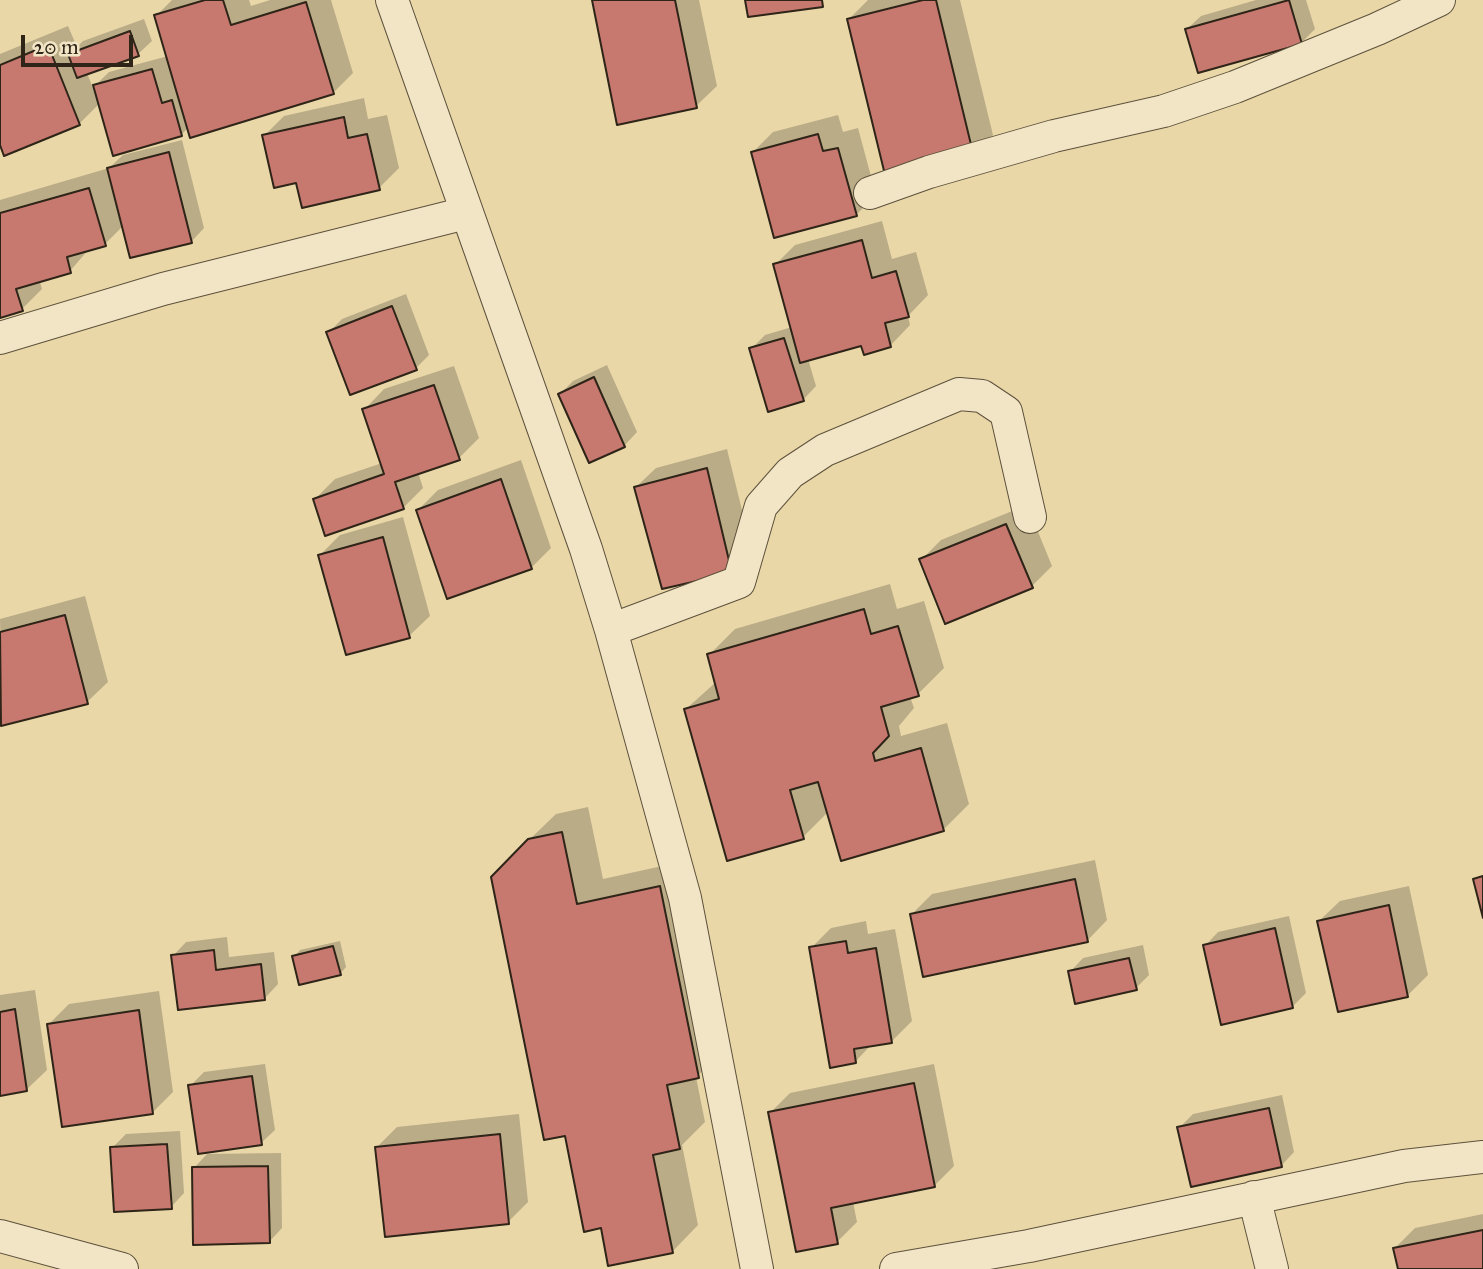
<!DOCTYPE html>
<html>
<head>
<meta charset="utf-8">
<style>
	body { margin:0 }
	#map { position:relative; width:1483px; height:1269px; overflow:hidden; background:#e9d7a8; font-family:"IM FELL Great Primer",serif }
	canvas { display:block }
	.scale { position:absolute; left:21px; top:35px; width:112px; height:32px; box-sizing:border-box; border:4px solid #2e2418; border-top:0; padding-left:9px; font-size:21px; line-height:24px; white-space:nowrap; color:#2e2418; -webkit-text-stroke:5px #f1e5c6; paint-order:stroke }
</style>
</head>
<body>
<div id="map">
<canvas width="1483" height="1269"></canvas>
<div class="scale">20 m</div>
</div>
<script>
const context = document.querySelector('canvas').getContext('2d');
context.lineJoin = 'round';
function fillPath(path, color) { context.fillStyle = color; context.fill(path, 'evenodd'); }
const poly = rows => new Path2D(rows.map(r => 'M' + r).join(''));
function strokePath(path, color, width, dash) { context.strokeStyle = color; context.lineWidth = width; context.lineCap = dash ? 'butt' : 'round'; context.setLineDash(dash || []); context.stroke(path); }
fillPath(poly([
	[172,0,249,0,251,6,270,0,331,0,353,73,333,93,189,127,181,135,100,103,79,124,0,141,0,54,68,26,77,47,83,41,144,19,152,41,138,54,87,73,93,88,109,72,168,56,156,16],
	[593,0,699,0,717,86,696,106],
	[868,0,960,0,993,135,973,155,848,20],
	[1256,0,1306,0,1315,29,1301,43,1187,29,1201,16],
	[364,98,368,119,387,115,399,168,379,188,297,181,264,136,284,116],
	[838,115,843,132,858,128,876,195,856,215,753,152,773,132],
	[182,140,204,228,191,242,124,225,105,244,89,249,70,271,40,282,42,289,22,309,0,316,0,200,109,168,123,155],
	[882,221,892,259,916,252,928,295,908,316,910,325,890,346,862,344,808,359,816,386,803,400,751,349,765,335,792,327,775,265,795,245],
	[406,294,429,355,416,368,328,333,342,319],
	[607,365,637,432,624,446,560,394,573,381],
	[454,366,479,438,459,458,418,472,423,488,403,508,315,499,335,479,382,463,364,410,384,389],
	[727,449,752,551,732,571,635,488,656,468],
	[521,460,551,548,531,568,418,510,438,490],
	[1027,505,1052,566,1032,586,921,560,941,540],
	[403,517,430,616,409,636,320,555,340,535],
	[890,584,897,609,924,601,944,668,918,694,910,697,914,708,899,726,901,736,947,723,969,804,943,830,828,812,803,837,686,709,716,682,709,655,735,629],
	[85,596,108,682,87,702,3,724,0,619],
	[588,807,603,879,685,861,725,1050,696,1077,705,1122,682,1145,698,1225,672,1252,529,840,556,814],
	[1095,860,1107,920,1087,941,912,914,932,894],
	[1409,886,1428,975,1408,995,1319,921,1340,901],
	[1289,916,1306,993,1292,1007,1205,946,1218,932],
	[866,921,868,934,895,929,912,1021,892,1041,872,1044,855,1062,811,948,831,928],
	[227,937,229,957,274,952,278,984,265,998,173,956,186,942],
	[340,941,346,967,340,974,294,957,300,950],
	[1143,945,1149,975,1136,988,1070,972,1083,958],
	[35,990,47,1070,26,1090,0,1094,0,995],
	[159,991,173,1092,153,1112,49,1024,69,1004],
	[265,1064,275,1130,261,1143,190,1086,204,1072],
	[934,1064,954,1166,934,1186,853,1202,857,1222,837,1242,770,1113,790,1093],
	[1282,1095,1294,1152,1281,1166,1179,1128,1193,1114],
	[519,1114,528,1202,508,1222,376,1148,397,1127],
	[180,1131,184,1193,171,1207,112,1148,126,1134],
	[281,1153,282,1228,269,1242,194,1168,207,1154],
	[1483,1214,1483,1269,1399,1269,1395,1248,1415,1228]
]), '#0003');
const building = poly([
	[205,0,223,0,231,25,306,2,334,94,190,138,154,15,205,0],
	[592,0,675,0,697,108,617,125,592,0],
	[745,0,822,0,823,7,748,17,745,0],
	[923,0,936,0,974,157,886,179,847,19,923,0],
	[1289,0,1302,44,1198,73,1185,29,1289,0],
	[130,31,139,56,77,78,68,54,130,31],
	[48,45,80,125,4,156,0,145,0,65,48,45],
	[152,69,162,103,172,100,182,136,113,156,93,85,152,69],
	[344,117,348,138,367,134,380,190,302,208,296,183,274,188,262,135,344,117],
	[818,134,823,151,838,148,857,216,774,238,751,152,818,134],
	[169,152,192,243,130,258,107,168,169,152],
	[89,188,106,246,67,257,71,273,16,289,23,311,0,318,0,213,89,188],
	[862,240,872,278,896,271,909,317,885,323,891,347,864,355,861,346,800,363,773,264,862,240],
	[392,306,417,370,350,395,326,332,392,306],
	[784,338,804,401,768,412,749,348,784,338],
	[594,377,625,447,589,463,558,394,594,377],
	[434,385,460,460,395,482,404,509,325,536,313,499,384,474,362,409,434,385],
	[707,468,732,573,662,589,634,487,707,468],
	[501,479,532,569,447,599,416,510,501,479],
	[1006,524,1033,588,945,624,919,559,1006,524],
	[383,537,410,638,346,655,318,555,383,537],
	[864,609,871,634,898,626,919,696,881,707,889,736,873,753,875,761,921,748,944,831,841,861,818,782,790,790,804,839,727,861,684,709,719,699,707,654,864,609],
	[65,615,88,704,1,726,0,632,65,615],
	[562,832,577,904,660,886,699,1078,667,1085,680,1149,653,1155,673,1253,608,1266,601,1228,584,1232,565,1136,544,1140,491,877,528,839,562,832],
	[1483,876,1483,918,1473,879,1483,876],
	[1075,879,1088,942,923,977,910,914,1075,879],
	[1389,905,1408,997,1338,1012,1317,921,1389,905],
	[1275,928,1293,1008,1221,1025,1203,945,1275,928],
	[846,941,848,953,876,948,892,1043,854,1049,856,1063,830,1068,809,947,846,941],
	[333,946,341,975,299,985,292,956,333,946],
	[214,950,216,970,261,964,265,1000,178,1010,171,955,214,950],
	[1129,958,1137,990,1075,1004,1068,971,1129,958],
	[15,1009,27,1091,0,1096,0,1012,15,1009],
	[139,1010,153,1114,62,1127,47,1024,139,1010],
	[252,1076,262,1145,198,1154,188,1085,252,1076],
	[914,1083,935,1187,831,1208,838,1244,796,1252,768,1112,914,1083],
	[1269,1108,1282,1167,1191,1187,1177,1127,1269,1108],
	[500,1134,509,1224,385,1237,375,1147,500,1134],
	[167,1144,172,1209,114,1212,110,1147,167,1144],
	[268,1166,270,1243,193,1245,192,1167,268,1166],
	[1483,1230,1483,1269,1398,1269,1393,1248,1483,1230]
]);
fillPath(building, '#c7796f');
strokePath(building, '#2e2418', 2);
const minor = poly([
	[392,0,586,549,611,630,685,898,757,1269],
	[870,193,929,172,1054,136,1164,111,1235,87,1377,29,1439,0],
	[0,338,163,289,466,213],
	[611,630,739,582,761,506,790,473,825,450,959,394,982,396,1006,412,1030,517],
	[1254,1197,1272,1269],
	[0,1236,122,1269],
	[896,1269,1029,1246,1404,1166,1483,1157]
]);
strokePath(minor, '#5d513c', 34);
strokePath(minor, '#f1e5c6', 32);
</script>
</body>
</html>
